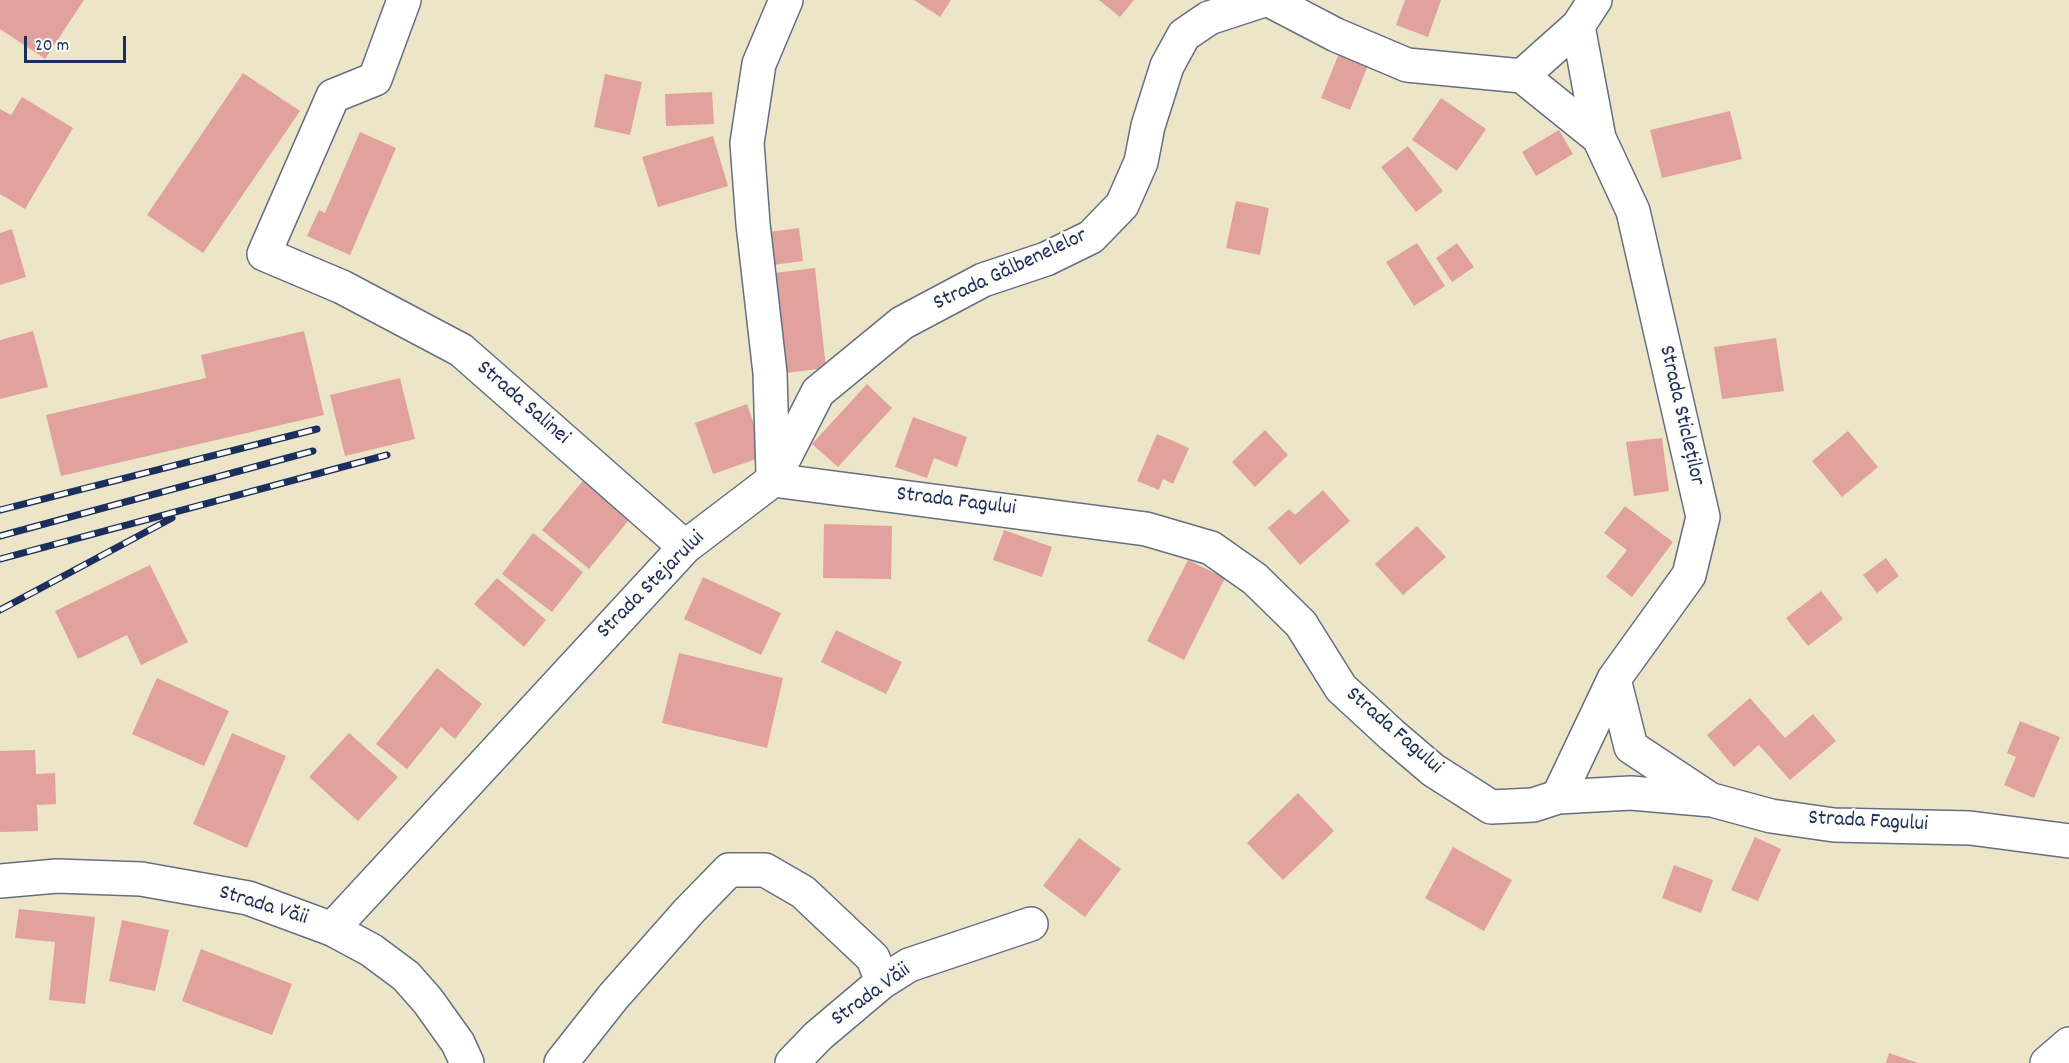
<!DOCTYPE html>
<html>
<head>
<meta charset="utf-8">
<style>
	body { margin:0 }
	#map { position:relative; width:2069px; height:1063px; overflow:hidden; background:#ede5c8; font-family:Dekko,sans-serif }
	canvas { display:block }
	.scale { position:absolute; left:24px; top:36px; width:102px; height:27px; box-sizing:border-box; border:3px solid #1b2f5e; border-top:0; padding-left:8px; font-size:18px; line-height:21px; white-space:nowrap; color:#1b2f5e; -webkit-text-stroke:4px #fdfcf7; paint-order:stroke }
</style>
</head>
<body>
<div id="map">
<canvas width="2069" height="1063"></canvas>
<div class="scale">20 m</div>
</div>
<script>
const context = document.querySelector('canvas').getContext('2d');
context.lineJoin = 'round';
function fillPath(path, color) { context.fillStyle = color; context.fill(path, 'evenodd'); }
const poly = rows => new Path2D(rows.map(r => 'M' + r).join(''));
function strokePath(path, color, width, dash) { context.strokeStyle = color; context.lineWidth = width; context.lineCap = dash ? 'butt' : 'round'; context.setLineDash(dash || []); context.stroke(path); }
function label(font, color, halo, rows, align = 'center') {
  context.font = font + ' Dekko,sans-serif'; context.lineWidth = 5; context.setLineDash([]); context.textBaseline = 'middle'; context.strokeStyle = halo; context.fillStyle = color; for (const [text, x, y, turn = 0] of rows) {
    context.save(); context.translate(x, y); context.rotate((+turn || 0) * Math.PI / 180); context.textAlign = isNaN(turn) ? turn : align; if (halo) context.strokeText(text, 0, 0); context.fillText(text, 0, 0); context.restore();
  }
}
fillPath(poly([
	[0,0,84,0,45,59,0,29],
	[914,0,951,0,940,17],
	[1099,0,1134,0,1120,17],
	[1405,0,1441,0,1428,37,1396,25],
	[1340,51,1369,63,1350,110,1321,98],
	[243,73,300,111,203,253,147,215],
	[605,74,642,82,630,135,594,127],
	[712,92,714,124,666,126,665,94],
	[22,97,73,128,25,209,0,194,0,109,11,115],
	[1441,98,1486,129,1457,171,1412,140],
	[1730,111,1742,159,1662,178,1650,130],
	[1559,130,1573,154,1536,176,1522,152],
	[360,132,396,148,350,255,307,236,319,210,325,213],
	[713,136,728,186,658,207,642,157],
	[1408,146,1443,191,1416,212,1381,167],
	[1236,201,1269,208,1260,255,1226,248],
	[799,228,803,261,773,265,769,232],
	[12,229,26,277,0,285,0,233],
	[1417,243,1445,286,1414,306,1386,262],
	[1457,243,1474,267,1452,282,1436,258],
	[815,268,826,368,786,373,774,273],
	[33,331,48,387,0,399,0,340],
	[304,331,324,415,61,476,46,415,206,378,201,355],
	[1776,338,1784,391,1722,399,1714,347],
	[400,378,415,439,345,456,330,395],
	[867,384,892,408,838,467,812,444],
	[747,404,765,456,713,474,695,423],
	[913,417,967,437,957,467,934,458,927,478,895,467],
	[1265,430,1288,455,1255,487,1232,462],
	[1848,431,1878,467,1842,497,1812,461],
	[1157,434,1189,448,1173,484,1163,479,1159,490,1137,481],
	[1662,438,1669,491,1634,496,1626,442],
	[586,477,633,515,589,569,542,530],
	[1323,490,1350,521,1300,565,1268,528,1289,509,1295,515],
	[1625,506,1673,542,1632,597,1606,577,1627,550,1604,533],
	[824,524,892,526,891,579,823,578],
	[1417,526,1446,557,1403,595,1375,564],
	[1004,530,1052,547,1042,577,993,560],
	[533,533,583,572,552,612,502,574],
	[1886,558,1899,576,1877,593,1863,575],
	[1188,560,1225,578,1184,660,1147,641],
	[150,565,188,642,141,665,127,635,78,659,55,611],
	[703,577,781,613,761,655,684,619],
	[497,578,546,620,524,647,474,604],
	[1821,591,1843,619,1808,646,1786,618],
	[836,630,902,662,886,694,821,662],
	[679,653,783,678,767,748,662,723],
	[437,668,482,704,455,739,441,727,407,769,376,744],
	[157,678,229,711,204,766,132,734],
	[1750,698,1785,738,1813,714,1836,741,1790,780,1759,745,1734,767,1707,735],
	[2020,721,2060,737,2034,798,2004,785,2016,757,2007,753],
	[232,733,286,756,247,848,193,824],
	[349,733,398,777,358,821,309,777],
	[35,750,36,774,55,773,56,804,37,805,38,831,0,832,0,751],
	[1298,793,1334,831,1283,880,1247,843],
	[1755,837,1781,849,1758,901,1731,890],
	[1079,838,1121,869,1085,917,1043,886],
	[1453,847,1512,880,1484,931,1425,898],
	[1674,865,1713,880,1701,913,1662,898],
	[19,909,95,917,85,1004,49,1000,55,942,15,938],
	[122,920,169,930,155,991,109,981],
	[201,949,292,984,272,1035,182,1001],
	[1889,1053,1918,1063,1886,1063]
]), '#e1a19d');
const minor = poly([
	[404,0,375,79,333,96,264,254,342,287,461,350,685,547],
	[1269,0,1336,35,1407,65,1522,76,1578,26,1595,0],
	[1522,76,1599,138],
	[773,475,770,373,753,224,747,143,759,64,786,0],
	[773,480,1146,529,1211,548,1255,579,1301,624,1341,688,1392,735,1433,770,1491,807,1533,805,1558,797,1631,793,1712,800,1771,816,1834,825,1970,828,2069,841],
	[1614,679,1631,747,1708,798],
	[1558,797,1614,679,1689,575,1703,517,1633,211,1599,138,1578,26],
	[332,929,685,547,773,480,818,392,902,323,983,280,1046,259,1091,237,1122,205,1141,162,1148,126,1167,66,1184,35,1209,18,1264,0],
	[561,1063,613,997,689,911,729,870,765,870,803,892,873,958,882,982],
	[792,1063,818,1036,882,982,909,965,1031,924],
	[2047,1063,2069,1044]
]);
const major = poly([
	[0,881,57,876,141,879,248,898,332,929,371,950,406,976,428,1001,458,1043,467,1063]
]);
strokePath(minor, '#646f83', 36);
strokePath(major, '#646f83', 36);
strokePath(minor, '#fff', 33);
strokePath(major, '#fff', 33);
const rail = poly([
	[0,510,317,429],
	[0,536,313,451],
	[0,559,387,455],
	[0,610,172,518]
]);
strokePath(rail, '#1b2f5e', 7);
strokePath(rail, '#fdfcf7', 4.5, [14]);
label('22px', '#1b2f5e', '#fdfcf7', [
	["Strada Gălbenelelor",1011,271,-25],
	["Strada Salinei",522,404,41],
	["Strada Sticleților",1680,416,77],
	["Strada Fagului",956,503,7],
	["Strada Stejarului",652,586,-45],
	["Strada Fagului",1393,732,41],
	["Strada Fagului",1868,823,3],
	["Strada Văii",263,907,17],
	["Strada Văii",872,996,-36]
]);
</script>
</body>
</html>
